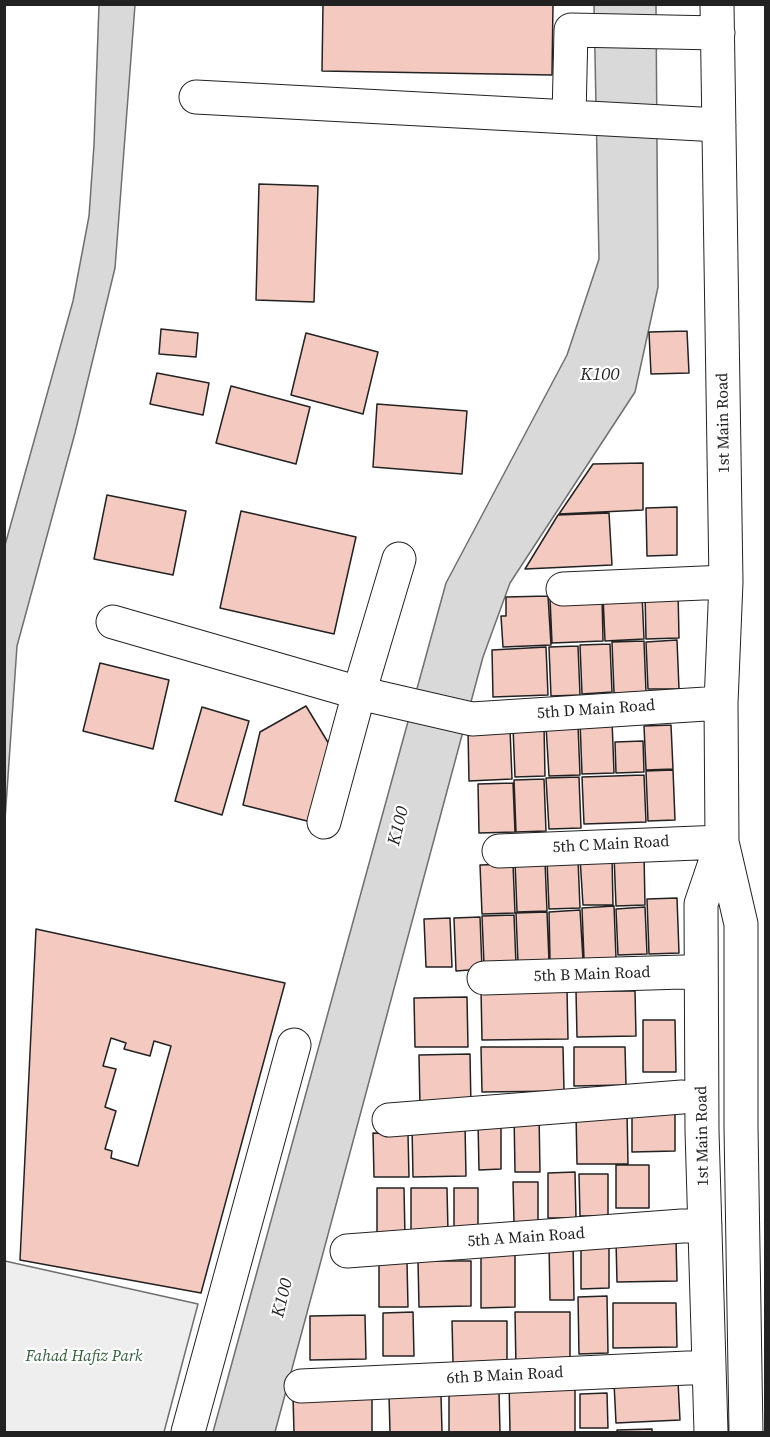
<!DOCTYPE html>
<html>
<head>
<meta charset="utf-8">
<style>
	body { margin:0 }
	#map { position:relative; width:770px; height:1437px; overflow:hidden; background:#fff; font-family:"Source Serif 4",serif }
	canvas { display:block }
	.frame { position:absolute; inset:0; border:6px solid #222; pointer-events:none }
</style>
</head>
<body>
<div id="map">
<canvas width="770" height="1437"></canvas>
<div class="frame"></div>
</div>
<script>
const context = document.querySelector('canvas').getContext('2d');
context.lineJoin = 'round';
function fillPath(path, color) { context.fillStyle = color; context.fill(path, 'evenodd'); }
const poly = rows => new Path2D(rows.map(r => 'M' + r).join(''));
function strokePath(path, color, width, dash) { context.strokeStyle = color; context.lineWidth = width; context.lineCap = dash ? 'butt' : 'round'; context.setLineDash(dash || []); context.stroke(path); }
function label(font, color, halo, rows, align = 'center') {
  context.font = font + ' "Source Serif 4",serif'; context.lineWidth = 4.5; context.setLineDash([]); context.textBaseline = 'middle'; context.strokeStyle = halo; context.fillStyle = color; for (const [text, x, y, turn = 0] of rows) {
    context.save(); context.translate(x, y); context.rotate((+turn || 0) * Math.PI / 180); context.textAlign = isNaN(turn) ? turn : align; if (halo) context.strokeText(text, 0, 0); context.fillText(text, 0, 0); context.restore();
  }
}
const green = poly([
	[5,1261,198,1304,164,1432,5,1432,5,1261]
]);
fillPath(green, '#eee');
strokePath(green, '#6f6f6f', 1.5);
const water = poly([
	[99,5,135,5,115,268,75,433,17,646,5,820,5,545,73,301,89,216,94,145,99,5],
	[594,5,656,5,658,287,635,392,510,583,483,657,275,1432,213,1432,446,583,567,355,599,259,594,5]
]);
fillPath(water, '#d9d9d9');
strokePath(water, '#6f6f6f', 1.5);
const building = poly([
	[323,4,553,4,552,75,322,71,323,4],
	[259,184,318,186,314,302,256,300,259,184],
	[161,329,198,333,196,357,159,354,161,329],
	[687,331,689,373,651,374,649,332,687,331],
	[306,333,378,352,363,414,291,395,306,333],
	[157,373,209,383,203,415,150,404,157,373],
	[231,386,310,407,296,464,216,443,231,386],
	[377,404,467,411,462,474,373,467,377,404],
	[643,463,643,510,559,514,593,464,643,463],
	[107,495,186,511,173,575,94,559,107,495],
	[677,507,677,555,647,556,646,508,677,507],
	[241,511,356,537,334,634,220,608,241,511],
	[609,513,612,565,525,569,558,515,609,513],
	[678,591,679,638,646,639,645,592,678,591],
	[642,594,644,639,605,641,603,596,642,594],
	[548,596,551,645,503,647,501,616,506,616,506,597,548,596],
	[602,596,603,641,552,643,550,598,602,596],
	[677,640,679,689,648,689,646,642,677,640],
	[644,641,646,692,614,693,612,642,644,641],
	[610,644,612,692,582,694,580,645,610,644],
	[578,646,580,695,551,696,549,647,578,646],
	[546,647,548,695,493,697,492,650,546,647],
	[100,663,169,680,153,749,83,731,100,663],
	[306,706,332,749,315,823,243,805,260,732,306,706],
	[202,707,249,721,222,815,175,801,202,707],
	[612,720,614,773,582,774,580,721,612,720],
	[578,725,580,775,549,776,546,726,578,725],
	[671,725,673,769,646,770,644,726,671,725],
	[544,726,545,776,515,777,513,727,544,726],
	[510,729,512,779,469,781,468,731,510,729],
	[643,741,644,772,616,773,615,742,643,741],
	[673,770,675,820,648,821,646,771,673,770],
	[644,775,646,822,584,824,582,777,644,775],
	[579,777,581,828,549,829,546,778,579,777],
	[544,779,546,831,516,832,514,780,544,779],
	[513,783,515,832,479,833,478,784,513,783],
	[644,854,645,905,616,906,614,855,644,854],
	[612,857,613,905,583,905,580,858,612,857],
	[578,859,580,908,549,909,547,860,578,859],
	[545,861,547,911,517,912,515,862,545,861],
	[513,864,515,913,482,914,480,865,513,864],
	[677,898,679,953,649,954,647,899,677,898],
	[614,906,616,958,584,959,582,908,614,906],
	[645,907,647,954,618,955,616,909,645,907],
	[580,910,583,960,550,961,549,912,580,910],
	[547,912,549,961,518,963,516,913,547,912],
	[514,915,516,964,484,965,482,916,514,915],
	[480,917,482,969,456,971,454,918,480,917],
	[450,918,452,967,426,967,424,919,450,918],
	[36,929,285,983,201,1293,20,1260,36,929],
	[111,1038,126,1043,124,1049,150,1056,154,1041,171,1046,138,1166,111,1158,112,1151,105,1149,116,1111,105,1107,116,1069,103,1066,111,1038],
	[567,989,568,1039,482,1040,481,990,567,989],
	[576,991,635,991,636,1036,577,1037,576,991],
	[467,997,468,1047,415,1047,414,998,467,997],
	[643,1020,675,1020,676,1072,643,1072,643,1020],
	[481,1047,563,1047,564,1091,482,1092,481,1047],
	[574,1047,625,1047,626,1085,574,1086,574,1047],
	[470,1054,471,1108,420,1108,419,1055,470,1054],
	[632,1103,675,1103,675,1151,632,1152,632,1103],
	[514,1113,539,1113,540,1172,515,1172,514,1113],
	[627,1113,628,1164,577,1164,576,1114,627,1113],
	[478,1122,501,1122,501,1169,479,1170,478,1122],
	[465,1125,466,1176,413,1177,412,1126,465,1125],
	[373,1133,408,1134,409,1177,374,1177,373,1133],
	[616,1165,649,1165,649,1208,616,1208,616,1165],
	[575,1172,576,1218,548,1218,548,1173,575,1172],
	[579,1174,608,1174,608,1216,580,1216,579,1174],
	[513,1182,538,1182,538,1223,514,1223,513,1182],
	[377,1188,404,1188,405,1237,377,1237,377,1188],
	[411,1188,447,1188,448,1232,411,1232,411,1188],
	[454,1188,478,1188,478,1231,454,1231,454,1188],
	[676,1240,677,1281,617,1282,616,1241,676,1240],
	[549,1241,573,1241,574,1300,550,1300,549,1241],
	[581,1245,609,1245,609,1288,581,1289,581,1245],
	[481,1254,515,1255,515,1307,481,1308,481,1254],
	[418,1261,471,1261,471,1306,419,1307,418,1261],
	[379,1262,407,1262,408,1307,379,1307,379,1262],
	[607,1296,608,1353,579,1354,578,1297,607,1296],
	[613,1303,676,1303,677,1347,613,1348,613,1303],
	[413,1312,414,1356,383,1356,383,1313,413,1312],
	[515,1312,570,1312,570,1367,516,1368,515,1312],
	[365,1315,366,1359,310,1360,310,1316,365,1315],
	[452,1321,507,1321,507,1363,453,1363,452,1321],
	[509,1379,575,1379,575,1432,510,1432,509,1379],
	[678,1381,680,1420,616,1423,614,1383,678,1381],
	[499,1392,500,1432,449,1432,449,1393,499,1392],
	[607,1393,608,1428,580,1428,580,1394,607,1393],
	[389,1395,441,1395,442,1432,390,1432,389,1395],
	[372,1396,372,1432,294,1432,293,1397,372,1396],
	[652,1429,652,1432,617,1432,617,1430,652,1429]
]);
fillPath(building, '#f3c9c0');
strokePath(building, '#222', 1.5);
const minor = poly([
	[717,4,726,582,721,703,722,842,741,924,741,1127,746,1432],
	[196,97,719,125],
	[569,117,571,30,718,33],
	[563,589,726,582],
	[113,622,359,693,472,719,721,703],
	[324,822,359,693,399,559],
	[499,851,722,842],
	[484,978,683,972,701,974],
	[389,1120,682,1097],
	[347,1251,682,1226,705,1226],
	[301,1386,709,1367],
	[188,1432,294,1045],
	[711,1432,702,1131,701,904,722,842]
]);
strokePath(minor, '#222', 35);
strokePath(minor, '#fff', 33);
label('16px', '#222', '#fff', [
	["1st Main Road",724,423,-91],
	["5th D Main Road",596,710,-4],
	["5th C Main Road",611,845,-3],
	["5th B Main Road",592,975,-2],
	["1st Main Road",703,1136,-91],
	["5th A Main Road",526,1238,-4],
	["6th B Main Road",505,1376,-3]
]);
label('italic 16px', '#2f5e38', '#fff', [
	["Fahad Hafiz Park",84,1357]
]);
label('italic 18px', '#222', '#fff', [
	["K100",600,375],
	["K100",399,826,-76],
	["K100",283,1298,-76]
]);
</script>
</body>
</html>
